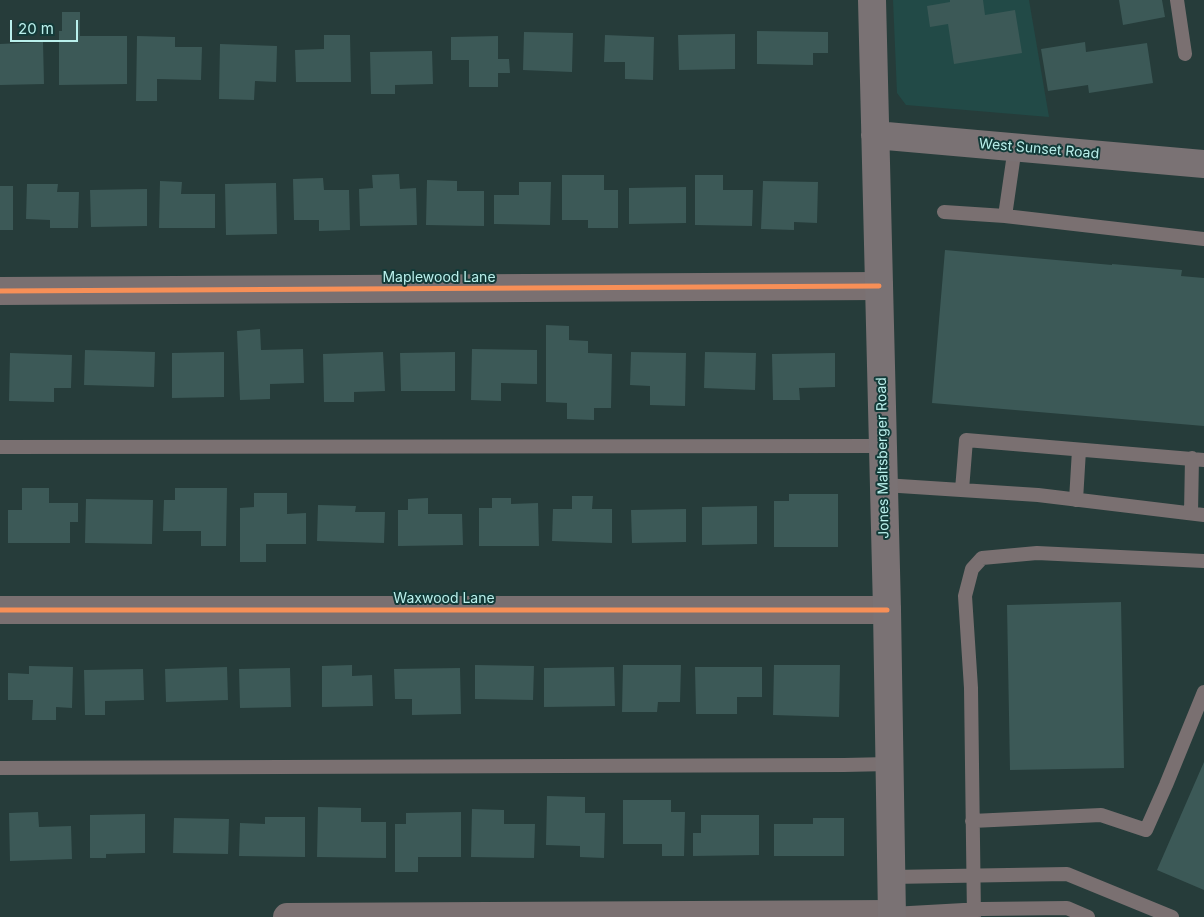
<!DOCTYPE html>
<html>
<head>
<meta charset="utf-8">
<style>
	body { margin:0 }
	#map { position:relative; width:1204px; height:917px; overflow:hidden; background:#263c3a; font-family:Inter,sans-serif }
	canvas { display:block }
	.scale { position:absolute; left:10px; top:20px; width:68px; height:22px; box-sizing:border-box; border:2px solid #baf0ec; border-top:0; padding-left:6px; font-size:15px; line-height:18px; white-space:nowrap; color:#baf0ec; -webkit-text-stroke:4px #133a38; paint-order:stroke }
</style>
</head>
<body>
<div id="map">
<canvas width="1204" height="917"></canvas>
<div class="scale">20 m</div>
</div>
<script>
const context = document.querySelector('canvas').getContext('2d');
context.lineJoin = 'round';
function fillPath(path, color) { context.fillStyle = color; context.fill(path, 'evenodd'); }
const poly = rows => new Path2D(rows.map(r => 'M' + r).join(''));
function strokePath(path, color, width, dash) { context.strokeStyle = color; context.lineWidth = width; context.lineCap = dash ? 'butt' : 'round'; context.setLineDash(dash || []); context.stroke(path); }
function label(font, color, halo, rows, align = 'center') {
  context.font = font + ' Inter,sans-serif'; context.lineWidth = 4; context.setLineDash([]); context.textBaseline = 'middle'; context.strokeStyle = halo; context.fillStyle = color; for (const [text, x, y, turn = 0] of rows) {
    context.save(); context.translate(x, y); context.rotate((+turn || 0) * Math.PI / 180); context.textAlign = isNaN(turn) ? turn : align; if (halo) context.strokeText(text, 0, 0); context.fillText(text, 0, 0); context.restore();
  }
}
fillPath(poly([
	[893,0,1029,0,1049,117,906,105,897,93]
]), '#224a47');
fillPath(poly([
	[950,0,983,0,985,15,1015,10,1022,53,954,64,948,24,930,27,927,6,950,2],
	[1119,0,1162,0,1165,17,1123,25],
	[62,12,80,12,80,36,127,36,127,84,59,85,59,31,62,31],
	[757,31,828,32,828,53,813,53,813,65,757,64],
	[524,32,573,33,572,72,523,70],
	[735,34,735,69,679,70,678,35],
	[324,35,350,35,351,82,296,82,295,50,324,49],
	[605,35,654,37,653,80,625,79,625,62,604,62],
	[137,36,175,37,175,47,202,47,201,80,157,79,157,101,136,101],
	[498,36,498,59,509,59,510,73,498,73,498,87,469,87,469,60,451,60,451,37],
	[43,42,44,84,0,85,0,44],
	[1085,42,1086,52,1147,43,1153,83,1089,93,1088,85,1048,91,1041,49],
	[220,44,277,46,276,82,255,81,254,100,219,99],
	[432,51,433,84,395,85,395,94,371,94,370,52],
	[399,174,400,189,416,188,417,225,360,226,359,189,373,188,372,175],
	[562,175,604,175,604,190,618,190,618,228,588,228,588,220,562,220],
	[695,175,723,175,723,190,753,190,752,226,695,225],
	[323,178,324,190,349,190,350,230,319,231,319,220,294,220,293,179],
	[427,180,457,181,457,191,484,191,484,226,426,225],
	[160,181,182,182,181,194,215,194,215,228,159,228],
	[763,181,818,182,817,223,794,222,794,230,761,229],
	[519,182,551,182,550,225,494,224,494,195,519,195],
	[276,183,277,234,226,235,225,184],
	[27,184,58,184,57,192,79,192,78,228,50,228,50,220,26,219],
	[0,186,13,186,13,230,0,230],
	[686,187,686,223,629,224,629,188],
	[147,189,147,226,91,227,90,190],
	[945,250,1112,265,1112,264,1182,270,1181,276,1204,278,1204,426,932,403],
	[546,325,569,326,569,340,588,341,588,353,612,354,611,408,594,408,594,420,567,419,567,403,546,402],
	[260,329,261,350,303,349,304,383,270,384,270,399,240,400,237,331],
	[472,349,537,350,537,384,501,383,501,401,471,400],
	[85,350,155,352,154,387,84,385],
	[224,352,224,397,172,398,172,353],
	[383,352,385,391,354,392,354,402,324,402,323,354],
	[455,352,455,391,401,391,400,353],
	[631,352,686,353,685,406,650,405,650,386,630,385],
	[705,352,756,353,755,390,704,388],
	[10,353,72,355,71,388,54,388,54,402,9,401],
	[835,353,835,387,799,388,800,400,773,400,772,354],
	[22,488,49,488,49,503,78,503,78,522,70,522,70,543,8,543,8,510,22,510],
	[175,488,227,488,226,546,201,546,201,531,163,531,164,500,175,500],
	[254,493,287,493,287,514,306,513,306,544,266,544,266,562,240,562,240,508,254,507],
	[789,494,838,494,838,547,774,547,774,501,789,501],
	[572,496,593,496,592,509,612,509,612,543,552,541,553,509,572,509],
	[428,498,428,514,462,514,463,545,398,546,398,510,408,510,408,499],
	[492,498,511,498,511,504,538,503,539,546,479,546,479,508,492,508],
	[86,499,153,500,152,544,85,543],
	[318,505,356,506,355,512,385,512,384,543,317,541],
	[757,506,757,544,702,545,702,507],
	[686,509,686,542,632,543,631,510],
	[1121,602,1124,768,1010,770,1007,605],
	[352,665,352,676,372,675,373,706,322,707,322,666],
	[475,665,534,666,533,700,475,699],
	[623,665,681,665,680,702,658,702,657,712,622,712],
	[774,665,840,665,839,717,773,715],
	[29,666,73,667,72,708,56,707,56,720,32,720,33,700,8,700,8,673,29,674],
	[227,667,228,700,166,702,165,669],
	[614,667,615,706,544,707,544,668],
	[695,667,762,667,762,697,737,697,737,714,696,714],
	[290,668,291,707,240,708,239,669],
	[460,668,461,714,412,715,412,699,395,699,394,669],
	[143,669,144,700,105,701,105,715,85,715,84,670],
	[1204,762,1204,890,1157,870],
	[547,796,585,797,585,813,605,813,604,858,580,857,580,846,546,845],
	[623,800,671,800,671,812,685,812,684,856,662,856,662,844,623,844],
	[318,807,361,808,361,822,386,822,386,858,317,857],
	[472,809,504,810,504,824,535,824,534,858,471,857],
	[38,812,39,827,71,826,72,859,10,861,9,813],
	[461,812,461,857,418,857,418,872,395,872,395,824,406,824,406,813],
	[145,814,145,853,106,854,106,858,90,858,90,815],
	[701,815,759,815,759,855,693,856,693,833,701,833],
	[265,817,305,817,305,857,239,856,240,823,265,824],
	[174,818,229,819,228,854,173,853],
	[813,818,844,818,844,856,774,856,774,824,813,824]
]), '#3c5957');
strokePath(poly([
	[1177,0,1185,54],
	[1015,147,1005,216,1204,239],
	[944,212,1005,216],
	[0,447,883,446],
	[884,485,1038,495,1204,515],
	[962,490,966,440,1204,460],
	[1076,500,1079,450],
	[1191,513,1192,458],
	[0,768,844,765,889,764],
	[972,821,1101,815,1146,830,1166,785,1204,692],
	[891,877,1067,874,1172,917],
	[892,914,982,909,1067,908,1088,917],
	[974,917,971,688,965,596,972,569,982,558,1037,553,1204,561]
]), '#7a7071', 14);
strokePath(poly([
	[0,291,879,286],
	[0,610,887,610],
	[287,917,892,914]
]), '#7a7071', 28);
strokePath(poly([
	[872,0,887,610,892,917],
	[875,135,1204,164]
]), '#7a7274', 28);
strokePath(poly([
	[0,291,879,286],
	[0,610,887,610]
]), '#f78f57', 5);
label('14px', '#baf0ec', '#133a38', [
	["West Sunset Road",1039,149,5],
	["Maplewood Lane",439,278],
	["Jones Maltsberger Road",883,458,-91],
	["Waxwood Lane",444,599]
]);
</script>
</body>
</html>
